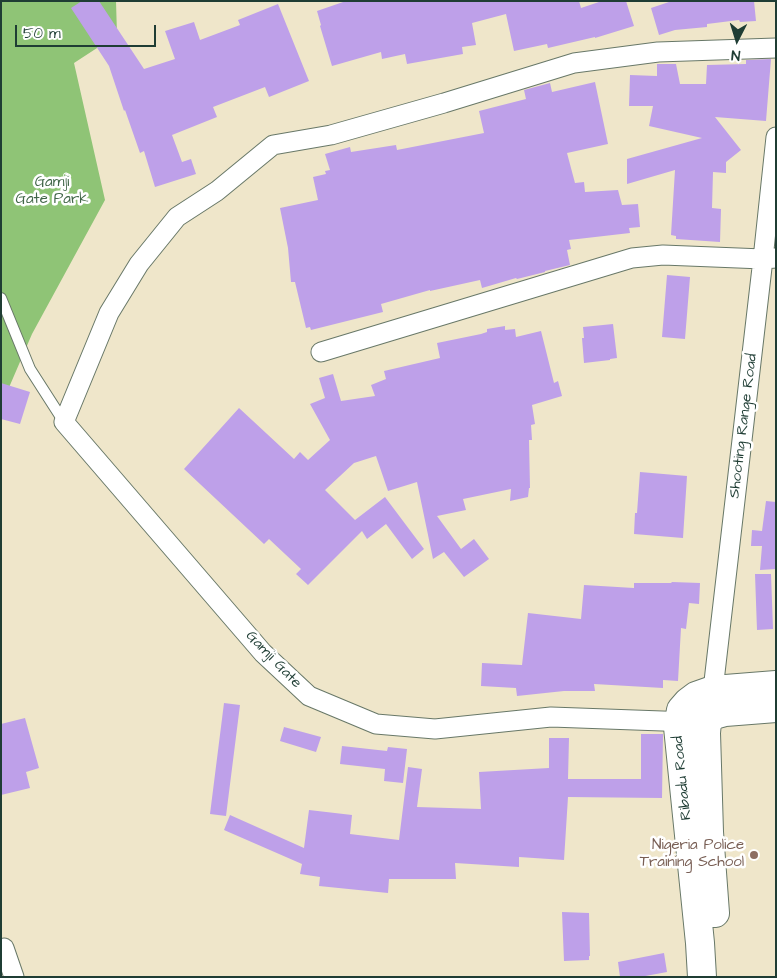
<!DOCTYPE html>
<html>
<head>
<meta charset="utf-8">
<style>
	body { margin:0 }
	#map { position:relative; width:777px; height:978px; overflow:hidden; background:#efe6ca; font-family:"Architects Daughter",sans-serif }
	canvas { display:block }
	.frame { position:absolute; inset:0; border:2px solid #1f3d34; pointer-events:none }
	.north { position:absolute; left:712px; top:15px; width:50px; height:50px; -webkit-text-stroke:4px #fff; paint-order:stroke; rotate:185deg; font-size:14px; font-weight:700; line-height:20px; text-align:center; color:#1f3d34 }
	.north::after { content:''; display:block; margin:auto; width:18px; height:22px; background:#1f3d34; clip-path:polygon(50% 0,100% 100%,50% 72%,0 100%) }
	.scale { position:absolute; left:15px; top:25px; width:141px; height:22px; box-sizing:border-box; border:2px solid #1f3d34; border-top:0; padding-left:6px; font-size:15px; line-height:18px; white-space:nowrap; color:#1f3d34; -webkit-text-stroke:4px #fff; paint-order:stroke }
</style>
</head>
<body>
<div id="map">
<canvas width="777" height="978"></canvas>
<div class="frame"></div>
<div class="north">N</div>
<div class="scale">50 m</div>
</div>
<script>
const context = document.querySelector('canvas').getContext('2d');
context.lineJoin = 'round';
function fillPath(path, color) { context.fillStyle = color; context.fill(path, 'evenodd'); }
const poly = rows => new Path2D(rows.map(r => 'M' + r).join(''));
function strokePath(path, color, width, dash) { context.strokeStyle = color; context.lineWidth = width; context.lineCap = dash ? 'butt' : 'round'; context.setLineDash(dash || []); context.stroke(path); }
function label(font, color, halo, rows, align = 'center') {
  context.font = font + ' "Architects Daughter",sans-serif'; context.lineWidth = 5; context.setLineDash([]); context.textBaseline = 'middle'; context.strokeStyle = halo; context.fillStyle = color; for (const [text, x, y, turn = 0] of rows) {
    context.save(); context.translate(x, y); context.rotate((+turn || 0) * Math.PI / 180); context.textAlign = isNaN(turn) ? turn : align; if (halo) context.strokeText(text, 0, 0); context.fillText(text, 0, 0); context.restore();
  }
}
fillPath(poly([
	[1,1,116,1,117,35,74,63,105,200,32,334,1,406]
]), '#8fc476');
fillPath(poly([
	[82,1,99,1,144,69,175,59,165,31,194,22,200,40,240,25,238,20,278,4,309,81,269,97,265,87,213,107,217,117,172,135,182,162,191,159,196,174,155,187,144,151,140,153,125,110,124,111,109,66,71,8],
	[346,1,579,1,581,8,602,1,626,1,634,26,595,38,595,37,548,48,547,44,514,51,506,14,472,23,476,45,462,47,463,54,407,64,405,54,382,59,381,52,332,66,320,26,321,25,317,11],
	[672,1,754,1,756,21,740,22,739,20,707,24,707,27,675,30,659,35,651,8],
	[771,59,766,121,715,117,741,150,726,162,726,173,713,172,712,208,721,209,720,242,676,239,676,236,671,235,675,170,627,184,627,159,702,138,649,126,653,106,629,106,630,75,657,76,657,64,676,64,680,84,706,84,707,65,746,64,746,60],
	[595,82,608,144,567,153,575,183,584,182,585,192,618,190,622,205,638,204,640,227,629,228,630,233,569,240,571,249,567,250,570,265,545,271,545,272,517,279,516,278,482,288,480,280,430,291,430,290,381,304,383,312,311,330,310,327,306,328,295,282,291,282,288,248,280,208,318,200,313,177,326,174,325,171,330,170,325,154,350,147,351,152,396,145,397,150,484,133,479,111,526,99,524,90,550,83,552,92],
	[667,275,690,277,685,339,662,337],
	[613,324,617,358,610,359,610,360,584,363,582,338,584,338,583,327],
	[505,326,505,330,515,329,516,337,541,331,554,383,558,381,562,396,532,405,535,424,531,425,532,440,529,440,530,488,529,488,528,497,510,501,511,489,463,499,466,510,437,516,461,549,474,539,489,559,464,577,444,552,433,559,417,482,388,491,376,456,354,463,325,490,355,520,385,497,424,549,412,559,386,524,367,539,362,531,308,585,296,574,301,569,269,539,264,544,184,469,239,408,294,459,300,452,308,460,330,440,310,404,325,398,319,378,333,374,341,401,375,396,371,385,386,379,384,371,440,358,437,343,481,334,487,332,487,329],
	[1,383,30,392,20,424,1,419],
	[640,472,687,476,683,538,634,534,635,513,637,513],
	[766,501,776,502,776,569,760,570,762,546,751,546,752,530,762,531],
	[755,574,771,574,773,629,757,630],
	[672,582,700,583,699,604,689,603,686,629,681,628,678,681,663,680,663,688,594,684,595,691,564,691,517,696,516,688,481,686,482,663,522,665,528,613,581,619,584,585,634,588,634,583,671,583],
	[224,703,240,705,226,816,210,814],
	[25,718,39,768,26,772,30,788,1,795,1,724],
	[284,727,321,737,316,752,280,741],
	[641,734,663,734,662,798,568,797,564,860,519,857,519,867,455,863,456,879,389,879,388,893,319,886,320,877,300,874,302,864,224,830,230,815,304,848,309,810,352,815,350,834,399,840,408,767,422,769,417,807,481,809,479,772,549,768,549,738,569,738,568,779,641,779],
	[342,746,387,751,388,747,407,749,403,783,384,781,385,769,340,764],
	[562,912,589,913,590,956,589,956,589,960,564,961],
	[664,953,667,972,640,977,620,977,618,962]
]), '#bea0e9');
const lane = poly([
	[1,298,30,369,64,422]
]);
const street = poly([
	[321,352,632,258,663,255,763,259,776,258],
	[714,701,713,690,763,259,776,137],
	[690,722,551,717,435,729,376,724,309,696,263,653,64,422,109,313,139,264,177,217,217,191,273,145,331,135,444,103,574,63,658,52,776,48],
	[4,948,14,977]
]);
const primary = poly([
	[715,913,709,832,706,733,707,722,714,715,725,712,776,708],
	[702,977,700,943,678,727,681,710,688,702,696,696,713,690,776,685]
]);
strokePath(lane, '#687868', 12);
strokePath(street, '#687868', 21);
strokePath(primary, '#687868', 30);
strokePath(lane, '#fff', 10);
strokePath(street, '#fff', 19);
strokePath(primary, '#fff', 28);
for (const [x, y, r, color] of [
	[754,855,5,"#8d6e63"]
]) { const dot = new Path2D(); dot.arc(x, y, r, 0, 2 * Math.PI); context.fillStyle = color; context.fill(dot); strokePath(dot, '#fff', 2); }
label('15px', '#416648', '#fff', [
	["Gamji",52,183],
	["Gate Park",52,200]
]);
label('15px', '#1f3d34', '#fff', [
	["Shooting Range Road",744,426,-83],
	["Gamji Gate",273,660,46],
	["Ribadu Road",683,778,-96]
]);
label('15px', '#785e54', '#fff', [
	["Nigeria Police",744,846],
	["Training School",744,863]
], 'right');
</script>
</body>
</html>
